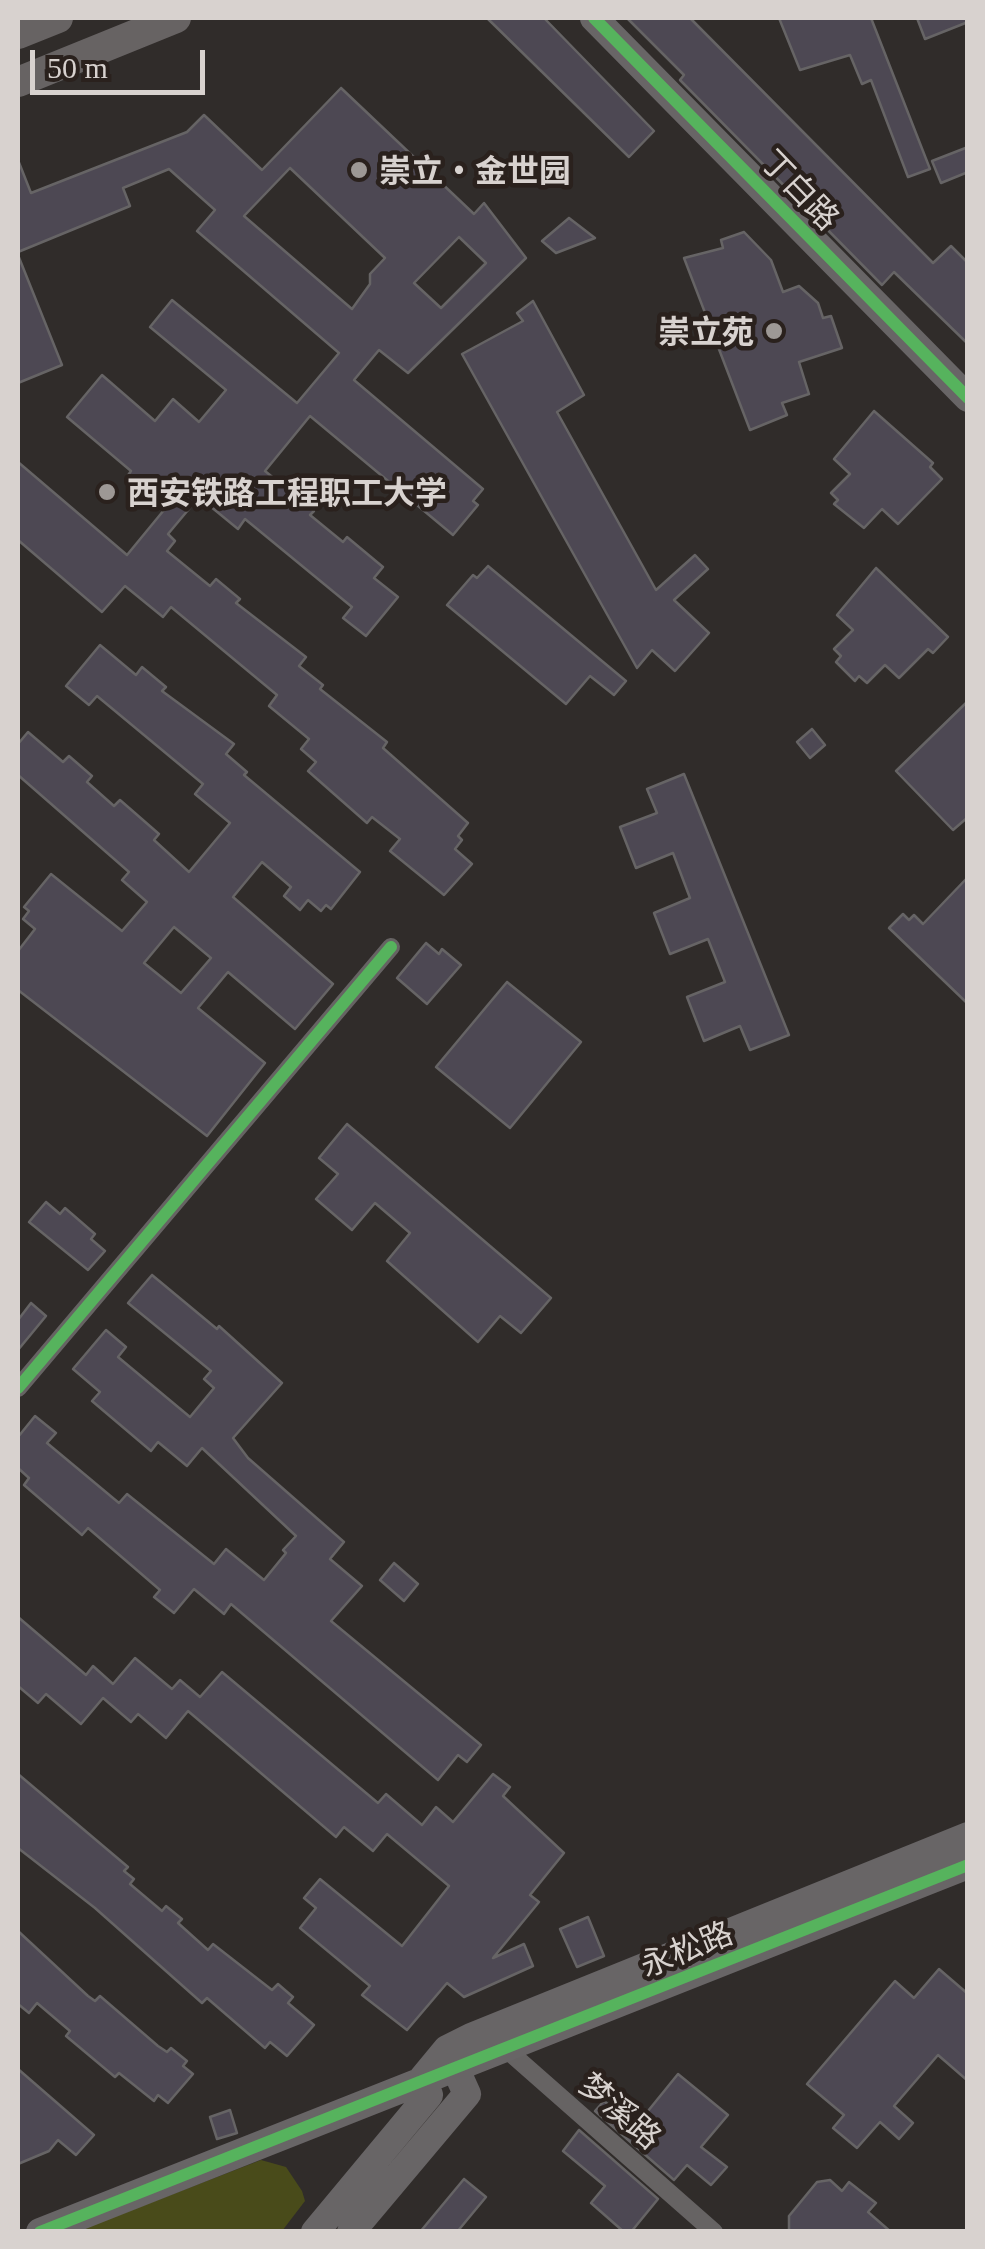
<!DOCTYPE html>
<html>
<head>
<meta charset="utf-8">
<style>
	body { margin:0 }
	#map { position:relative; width:985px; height:2249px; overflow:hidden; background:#302c2a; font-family:Georgia,serif }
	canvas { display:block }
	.frame { position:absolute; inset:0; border:20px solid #d8d2cf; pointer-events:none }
	.scale { position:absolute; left:30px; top:50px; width:175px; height:45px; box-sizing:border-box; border:5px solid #d8d2cf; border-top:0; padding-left:12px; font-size:30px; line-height:35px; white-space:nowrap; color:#d8d2cf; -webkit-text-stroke:8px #2a211d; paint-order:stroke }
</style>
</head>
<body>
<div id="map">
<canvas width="985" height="2249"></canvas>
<div class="frame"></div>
<div class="scale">50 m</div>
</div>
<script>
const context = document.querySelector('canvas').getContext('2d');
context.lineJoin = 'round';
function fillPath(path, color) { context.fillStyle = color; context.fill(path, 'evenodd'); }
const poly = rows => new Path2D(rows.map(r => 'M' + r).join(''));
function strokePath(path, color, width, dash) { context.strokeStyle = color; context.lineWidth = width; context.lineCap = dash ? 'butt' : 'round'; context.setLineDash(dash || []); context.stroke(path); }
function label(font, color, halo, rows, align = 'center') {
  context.font = font + ' Georgia,"Noto Sans SC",serif'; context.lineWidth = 9; context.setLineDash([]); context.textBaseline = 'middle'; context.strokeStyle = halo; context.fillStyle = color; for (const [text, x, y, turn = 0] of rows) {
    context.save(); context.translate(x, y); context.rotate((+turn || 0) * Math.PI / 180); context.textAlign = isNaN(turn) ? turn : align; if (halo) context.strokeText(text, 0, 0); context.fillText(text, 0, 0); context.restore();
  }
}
fillPath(poly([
	[261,2160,286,2167,302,2191,305,2201,282,2231,75,2232]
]), '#494b1a');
const building = poly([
	[487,18,544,18,654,131,629,157,487,18],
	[627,18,690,18,933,263,951,246,968,263,968,344,894,272,882,285,680,80,684,75,627,18],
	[779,18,871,18,930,169,908,177,871,80,862,84,850,55,800,70,779,18],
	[917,18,968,18,968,22,925,39,917,18],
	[341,88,474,214,484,203,526,258,408,373,379,350,354,380,483,489,473,501,478,505,453,535,310,416,265,471,314,511,310,515,343,542,347,537,383,567,374,578,398,597,366,636,343,618,352,607,245,519,238,529,199,497,168,534,175,541,167,551,210,586,216,579,240,599,236,603,306,657,299,666,323,685,320,689,387,742,383,748,468,823,458,836,462,840,455,849,472,864,444,895,390,851,400,839,372,817,367,823,308,771,316,762,301,749,309,739,269,706,277,695,171,607,163,617,125,586,102,612,18,540,18,462,127,555,164,510,126,478,131,471,67,417,102,375,155,421,173,399,199,422,226,390,150,327,172,300,297,403,339,353,197,231,215,210,169,169,123,188,130,206,18,252,18,160,31,193,187,132,204,115,262,170,341,88],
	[290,168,385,258,370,274,370,284,352,309,244,216,290,168],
	[459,237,486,263,441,308,414,283,459,237],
	[968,147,968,172,941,183,932,161,968,147],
	[569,218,595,238,556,253,542,241,569,218],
	[744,232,771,260,783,292,799,286,818,303,823,318,831,316,842,348,799,362,809,394,782,403,787,415,750,430,684,258,723,248,721,240,744,232],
	[18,255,62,365,18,383,18,255],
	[533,301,584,395,557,412,656,590,695,555,708,569,674,600,709,633,675,671,652,650,637,668,462,354,523,321,517,313,533,301],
	[874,411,933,463,930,467,942,479,898,524,882,509,864,528,834,504,838,500,831,493,850,474,834,459,874,411],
	[488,566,626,681,614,695,590,676,566,704,447,605,473,575,477,578,488,566],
	[876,568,948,637,933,653,928,649,899,678,885,665,867,683,859,676,855,681,836,662,841,656,834,649,853,630,837,615,876,568],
	[100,645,136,675,142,667,166,687,162,691,234,744,226,754,247,772,244,775,360,872,331,909,326,905,321,911,308,900,300,910,284,896,291,887,262,862,233,897,333,984,295,1029,228,972,198,1008,265,1063,207,1136,18,990,18,951,35,929,23,919,29,911,24,907,51,874,122,931,147,902,122,880,129,872,18,775,18,744,28,732,63,762,69,756,92,776,87,782,114,806,120,800,159,834,154,840,189,872,230,823,195,794,203,784,97,696,89,705,66,686,100,645],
	[174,927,211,958,181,993,144,963,174,927],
	[968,701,968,817,953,830,896,771,968,701],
	[812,729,825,745,810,758,797,742,812,729],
	[684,774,789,1035,750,1050,740,1026,704,1041,687,997,725,982,708,939,670,954,654,913,690,898,673,853,636,868,620,827,657,813,647,789,684,774],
	[968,877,968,1004,889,928,903,914,909,920,914,915,923,924,968,877],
	[426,943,439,954,442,949,461,965,427,1004,397,978,426,943],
	[507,982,581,1042,510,1128,436,1067,507,982],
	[347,1124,551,1298,521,1333,500,1316,478,1342,387,1261,410,1233,375,1203,352,1230,316,1199,338,1174,319,1158,347,1124],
	[46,1202,60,1214,65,1208,95,1234,91,1239,105,1251,88,1270,29,1222,46,1202],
	[152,1275,217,1329,219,1326,282,1383,233,1438,248,1458,344,1542,330,1559,362,1586,331,1621,481,1745,467,1762,458,1755,438,1780,231,1604,224,1614,194,1589,174,1613,154,1597,160,1590,131,1565,88,1528,82,1535,24,1485,29,1478,18,1468,18,1437,35,1416,56,1433,47,1443,119,1503,127,1494,214,1564,226,1549,264,1580,286,1553,283,1550,296,1536,202,1448,187,1466,158,1442,151,1451,92,1401,100,1392,73,1369,106,1330,126,1347,118,1357,190,1417,214,1388,204,1379,211,1371,128,1303,152,1275],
	[31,1303,46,1316,18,1350,18,1320,31,1303],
	[394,1563,418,1584,404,1601,380,1580,394,1563],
	[18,1617,86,1675,93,1666,113,1684,135,1658,172,1689,180,1680,200,1697,222,1672,378,1803,386,1794,422,1825,436,1807,453,1822,493,1774,510,1787,503,1796,564,1853,530,1895,539,1902,493,1958,524,1944,533,1966,464,1997,447,1983,407,2030,362,1995,370,1986,300,1928,316,1908,304,1898,320,1879,402,1946,449,1886,387,1834,373,1851,344,1827,336,1837,188,1711,166,1738,138,1714,131,1722,103,1698,81,1724,46,1694,38,1703,18,1686,18,1617],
	[18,1774,128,1867,124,1871,134,1879,130,1884,162,1911,166,1906,182,1919,178,1923,208,1950,213,1944,272,1990,278,1984,293,1997,288,2003,314,2025,287,2056,270,2042,265,2048,207,1998,202,2003,95,1908,18,1848,18,1774],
	[588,1917,604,1956,577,1967,560,1929,588,1917],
	[18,1931,88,1996,95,2001,100,1996,158,2046,167,2052,171,2048,187,2061,183,2066,193,2074,168,2103,158,2095,154,2101,119,2073,115,2077,66,2036,70,2031,37,2003,29,2013,18,2004,18,1931],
	[939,1969,968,1994,968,2081,938,2055,894,2106,913,2123,899,2139,880,2122,857,2148,833,2128,844,2115,807,2084,895,1981,914,1998,939,1969],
	[18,2069,94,2135,76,2155,58,2140,49,2151,18,2164,18,2069],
	[678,2074,728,2115,701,2147,727,2167,711,2185,687,2165,674,2180,595,2111,604,2101,635,2127,678,2074],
	[230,2110,237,2133,217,2139,210,2117,230,2110],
	[579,2130,658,2199,631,2232,624,2232,591,2203,605,2186,563,2151,579,2130],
	[464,2179,486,2197,457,2232,420,2232,464,2179],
	[830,2180,842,2191,849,2182,863,2193,876,2203,868,2212,891,2232,789,2232,789,2216,817,2182,830,2180]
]);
fillPath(building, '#4d4853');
strokePath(building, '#666465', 2.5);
strokePath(poly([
	[18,1388,391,947],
	[502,2041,506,2049,714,2232]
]), '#666363', 18);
strokePath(poly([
	[594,18,968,398],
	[423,2078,447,2049,471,2037,968,1836],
	[40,2232,968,1865],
	[315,2232,429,2095,423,2078],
	[351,2232,467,2094,449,2054]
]), '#686566', 28);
strokePath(poly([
	[18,34,58,18],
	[18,82,176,18]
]), '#676363', 30);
strokePath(poly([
	[594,18,968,398],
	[18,1388,391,947],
	[40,2232,968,1865]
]), '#56b35d', 12);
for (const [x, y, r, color] of [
	[359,170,10,"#9d9895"],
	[774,331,10,"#9d9895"],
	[107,492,10,"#9d9895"]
]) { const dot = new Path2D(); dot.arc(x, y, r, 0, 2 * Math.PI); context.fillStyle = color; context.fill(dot); strokePath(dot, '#2a211d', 4); }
label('bold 32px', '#d8d2cf', '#2a211d', [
	["崇立·金世园",379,170],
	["崇立苑",754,331,"right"],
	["西安铁路工程职工大学",127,492]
], 'left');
label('32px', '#d8d2cf', '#2a211d', [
	["丁白路",801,189,46],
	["永松路",686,1948,-22],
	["梦溪路",621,2110,41]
]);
</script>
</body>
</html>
